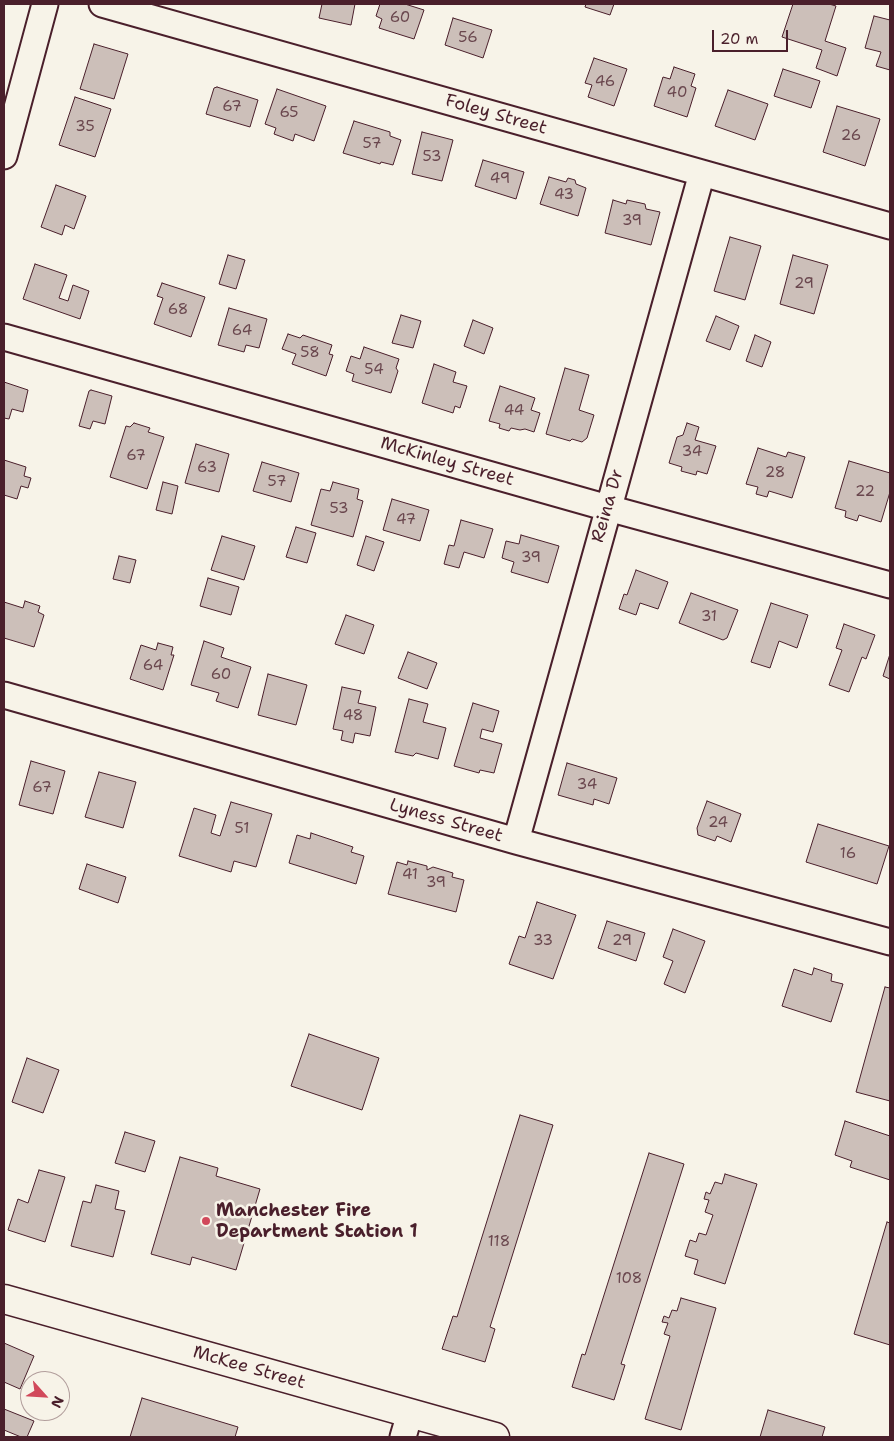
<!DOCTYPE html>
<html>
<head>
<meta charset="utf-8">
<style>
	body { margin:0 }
	#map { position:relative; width:894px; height:1441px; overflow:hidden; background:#f7f3e8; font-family:"Shantell Sans",sans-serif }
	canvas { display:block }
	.frame { position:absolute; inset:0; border:5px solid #4a1f2b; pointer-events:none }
	.north { position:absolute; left:20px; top:1371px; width:50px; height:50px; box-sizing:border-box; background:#f7f3e8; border:1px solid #b29e9c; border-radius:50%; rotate:116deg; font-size:14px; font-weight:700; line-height:20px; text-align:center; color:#4a1f2b }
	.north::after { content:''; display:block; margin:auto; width:18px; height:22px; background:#d1495b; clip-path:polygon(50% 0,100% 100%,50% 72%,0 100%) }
	.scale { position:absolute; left:712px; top:30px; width:76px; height:22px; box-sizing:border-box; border:2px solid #4a1f2b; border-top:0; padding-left:6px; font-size:15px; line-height:18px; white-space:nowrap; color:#4a1f2b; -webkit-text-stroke:4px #f7f3e8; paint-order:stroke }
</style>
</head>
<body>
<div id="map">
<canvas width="894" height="1441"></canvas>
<div class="frame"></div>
<div class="north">N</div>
<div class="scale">20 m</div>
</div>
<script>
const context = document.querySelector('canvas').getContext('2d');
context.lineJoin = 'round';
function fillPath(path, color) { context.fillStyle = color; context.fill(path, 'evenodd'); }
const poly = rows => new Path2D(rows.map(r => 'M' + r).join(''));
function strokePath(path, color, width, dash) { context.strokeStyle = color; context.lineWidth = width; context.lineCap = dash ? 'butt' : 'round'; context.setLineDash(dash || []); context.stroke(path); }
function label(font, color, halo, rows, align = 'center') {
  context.font = font + ' "Shantell Sans",sans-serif'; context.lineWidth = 5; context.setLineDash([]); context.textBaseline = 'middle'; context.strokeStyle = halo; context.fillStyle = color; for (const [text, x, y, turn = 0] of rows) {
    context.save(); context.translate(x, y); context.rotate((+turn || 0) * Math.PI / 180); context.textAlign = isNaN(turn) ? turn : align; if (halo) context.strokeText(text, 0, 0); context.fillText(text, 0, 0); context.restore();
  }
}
const building = poly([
	[322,4,355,4,351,25,319,18,322,4],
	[380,4,405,4,424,10,414,39,379,28,382,19,376,16,380,4],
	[586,4,614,4,610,15,585,7,586,4],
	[793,4,829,4,836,6,825,41,846,48,837,76,816,68,822,50,782,37,793,4],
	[874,16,890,20,890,70,876,66,881,52,865,48,874,16],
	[453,18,492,30,483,58,445,45,453,18],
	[94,44,128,54,114,99,80,89,94,44],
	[594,58,627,69,614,106,588,97,592,85,585,83,594,58],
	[674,67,695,74,691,86,696,88,687,117,654,106,663,77,670,79,674,67],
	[783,69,820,81,811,108,774,96,783,69],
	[217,87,258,100,250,127,206,114,214,88,217,87],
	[277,89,326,106,314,141,295,134,293,141,274,134,276,128,265,124,277,89],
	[728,90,768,104,755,140,715,126,728,90],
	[75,97,111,109,95,157,59,145,75,97],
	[837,106,880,119,865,166,823,152,837,106],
	[354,121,390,132,390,136,401,140,393,165,381,162,380,164,343,153,354,121],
	[422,132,453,140,442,181,412,174,422,132],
	[483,160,524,172,516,199,475,186,483,160],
	[549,177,566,182,568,178,575,180,576,184,586,188,578,216,540,204,549,177],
	[56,185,86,196,74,229,65,225,62,235,41,227,56,185],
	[613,200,626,204,627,200,645,204,646,209,660,212,651,245,605,233,613,200],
	[730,237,761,246,745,300,714,291,730,237],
	[228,255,245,260,236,289,219,284,228,255],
	[793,255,828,265,814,314,780,304,793,255],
	[35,264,67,275,59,298,68,301,73,285,89,291,80,319,23,299,35,264],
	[162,283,205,297,191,337,154,324,163,298,157,296,162,283],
	[229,308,267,319,259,348,246,345,244,352,218,345,229,308],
	[401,315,421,321,413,348,392,343,401,315],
	[716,316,739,326,730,350,706,341,716,316],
	[473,320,493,328,484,354,464,346,473,320],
	[288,334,300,338,303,335,332,345,329,354,333,355,326,376,292,364,296,354,282,349,288,334],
	[755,335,771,342,762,367,746,361,755,335],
	[364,347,399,359,396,368,398,371,391,393,352,381,354,374,346,371,351,356,360,359,364,347],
	[434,364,456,372,453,382,467,386,460,408,455,406,453,413,422,403,434,364],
	[565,368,589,375,579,410,594,415,587,438,582,442,572,439,570,441,546,434,565,368],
	[4,382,28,390,23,412,12,409,9,419,4,418,4,382],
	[500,386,535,398,531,410,540,413,534,432,525,429,520,430,511,428,509,431,499,428,500,424,489,421,500,386],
	[91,390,112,396,105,424,93,421,90,429,79,426,89,391,91,390],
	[134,423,150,428,148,432,164,437,147,489,110,477,126,426,130,427,134,423],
	[687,423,699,427,695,440,716,446,707,474,697,471,696,475,681,471,682,467,669,463,677,437,683,435,687,423],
	[196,444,229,454,219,492,185,483,196,444],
	[758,448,786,457,788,452,805,457,792,498,769,491,767,497,756,494,758,487,746,484,758,448],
	[4,460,26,467,24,476,31,478,28,488,21,486,17,499,4,495,4,460],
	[849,461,890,473,890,492,881,522,859,515,857,521,845,517,846,511,835,508,849,461],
	[262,462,299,473,291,502,253,491,262,462],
	[163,482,178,486,172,514,156,510,163,482],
	[333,482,359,489,357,499,363,501,353,537,311,525,321,489,330,491,333,482],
	[392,499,429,510,420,541,383,530,392,499],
	[461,520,493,529,484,558,464,552,459,568,444,564,449,545,454,546,461,520],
	[296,527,316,533,307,563,286,557,296,527],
	[521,535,559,546,548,583,511,572,514,562,502,558,506,541,519,544,521,535],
	[222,536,255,546,244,580,211,570,222,536],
	[366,536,384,542,374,571,357,565,366,536],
	[119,556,136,560,130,583,113,579,119,556],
	[636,570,668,582,658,609,640,603,636,615,619,609,624,594,627,595,636,570],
	[208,578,239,587,231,615,200,606,208,578],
	[691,593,738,610,727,638,723,640,679,623,691,593],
	[25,601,40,606,38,612,44,615,34,647,4,638,4,602,23,608,25,601],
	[771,603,808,615,797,648,779,641,770,668,751,662,771,603],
	[346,615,374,625,364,654,335,644,346,615],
	[844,624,875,635,866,659,862,657,849,692,829,685,842,650,836,648,844,624],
	[204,641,224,648,221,657,251,667,238,708,216,701,219,693,191,685,204,641],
	[158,643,173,647,171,655,174,655,163,690,130,679,141,645,156,650,158,643],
	[408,652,437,663,427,689,398,678,408,652],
	[890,654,890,679,883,676,890,654],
	[268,674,307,685,296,725,258,715,268,674],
	[342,687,361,691,358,703,376,707,370,736,355,733,353,743,341,740,343,731,333,729,342,687],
	[409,699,428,704,423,722,446,728,438,759,416,753,413,756,395,752,409,699],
	[473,703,499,711,493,732,482,729,480,738,502,744,494,773,480,770,479,773,454,766,473,703],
	[31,761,65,771,53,814,19,805,31,761],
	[567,763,617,778,609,804,594,799,593,805,558,795,567,763],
	[99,772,136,782,123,828,85,817,99,772],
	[707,801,741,814,731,842,717,836,715,841,698,835,697,828,707,801],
	[231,802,272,814,256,867,234,861,231,872,179,856,194,808,216,815,211,833,220,836,231,802],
	[818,824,889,846,877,884,806,862,818,824],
	[311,833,353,847,351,852,364,856,356,884,289,863,297,835,310,839,311,833],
	[408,861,427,866,427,870,433,867,453,873,452,877,464,880,456,912,388,894,397,862,407,865,408,861],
	[87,864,126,877,118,903,79,889,87,864],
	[537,902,576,915,553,979,509,964,519,936,525,938,537,902],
	[607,921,645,933,636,961,598,948,607,921],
	[673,929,705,941,685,993,664,984,673,961,663,957,673,929],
	[814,968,832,974,831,981,843,984,831,1022,782,1006,794,969,812,975,814,968],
	[885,987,890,988,890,1101,856,1092,885,987],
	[309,1034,379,1058,362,1110,291,1086,309,1034],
	[27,1058,59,1070,43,1113,12,1102,27,1058],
	[520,1115,553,1125,490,1327,495,1329,485,1362,442,1349,453,1316,457,1317,520,1115],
	[845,1121,890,1136,890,1180,850,1167,852,1161,835,1155,845,1121],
	[125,1132,155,1141,145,1172,115,1163,125,1132],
	[649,1153,684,1164,621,1364,625,1365,614,1400,572,1387,582,1354,585,1355,649,1153],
	[180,1157,218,1168,216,1176,260,1189,236,1270,192,1257,190,1265,151,1254,180,1157],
	[39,1170,65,1177,45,1242,8,1230,18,1199,28,1203,39,1170],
	[725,1174,757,1184,725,1284,694,1274,698,1260,685,1256,690,1240,696,1242,699,1233,706,1235,713,1215,705,1212,709,1200,704,1199,706,1192,710,1194,715,1182,722,1184,725,1174],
	[96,1185,119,1191,115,1209,125,1211,113,1257,71,1246,83,1201,91,1203,96,1185],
	[887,1222,890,1223,890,1345,854,1334,887,1222],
	[681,1298,716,1308,681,1430,645,1419,670,1336,664,1334,668,1323,662,1322,664,1316,669,1318,672,1310,677,1311,681,1298],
	[4,1343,34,1356,20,1389,4,1382,4,1343],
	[142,1398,238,1427,235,1437,130,1437,142,1398],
	[4,1409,34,1421,27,1437,21,1437,4,1430,4,1409],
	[768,1410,825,1427,822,1437,760,1437,768,1410]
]);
fillPath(building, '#ccbfb9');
strokePath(building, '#4a1f2b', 1);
const street = poly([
	[102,4,890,226],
	[4,156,45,4],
	[4,337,608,508,890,585],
	[4,695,516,841,890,942],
	[516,841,702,173],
	[403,1437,410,1413]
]);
const secondary = poly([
	[4,1299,495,1437]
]);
strokePath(street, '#4a1f2b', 29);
strokePath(secondary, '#4a1f2b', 31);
strokePath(street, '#f7f3e8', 25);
strokePath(secondary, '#f7f3e8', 28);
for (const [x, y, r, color] of [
	[206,1221,5,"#d1495b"]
]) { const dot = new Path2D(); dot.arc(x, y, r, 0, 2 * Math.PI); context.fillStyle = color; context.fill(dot); strokePath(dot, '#f7f3e8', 2); }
label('15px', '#6a474e', null, [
	["60",400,18],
	["56",468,38],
	["46",605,82],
	["40",677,93],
	["67",232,107],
	["65",289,113],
	["35",85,127],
	["26",851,136],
	["57",372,144],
	["53",432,157],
	["49",500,179],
	["43",564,195],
	["39",632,221],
	["29",804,284],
	["68",178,310],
	["64",242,331],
	["58",310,353],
	["54",374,370],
	["44",514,411],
	["34",692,452],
	["67",136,456],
	["63",207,468],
	["28",775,473],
	["57",277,482],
	["22",865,492],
	["53",339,509],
	["47",406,520],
	["39",531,558],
	["31",709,617],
	["64",153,666],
	["60",221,675],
	["48",353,716],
	["34",587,785],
	["67",42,788],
	["24",718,823],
	["51",242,829],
	["16",848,854],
	["41",410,875],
	["39",436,883],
	["33",543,941],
	["29",622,941],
	["118",499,1242],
	["108",629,1279]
]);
label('18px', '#4a1f2b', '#f7f3e8', [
	["Foley Street",496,115,16],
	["McKinley Street",447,462,16],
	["Reina Dr",608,506,-74],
	["Lyness Street",446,821,16],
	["McKee Street",249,1368,16]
]);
label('bold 18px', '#4a1f2b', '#f7f3e8', [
	["Manchester Fire",216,1211],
	["Department Station 1",216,1232]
], 'left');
</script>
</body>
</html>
